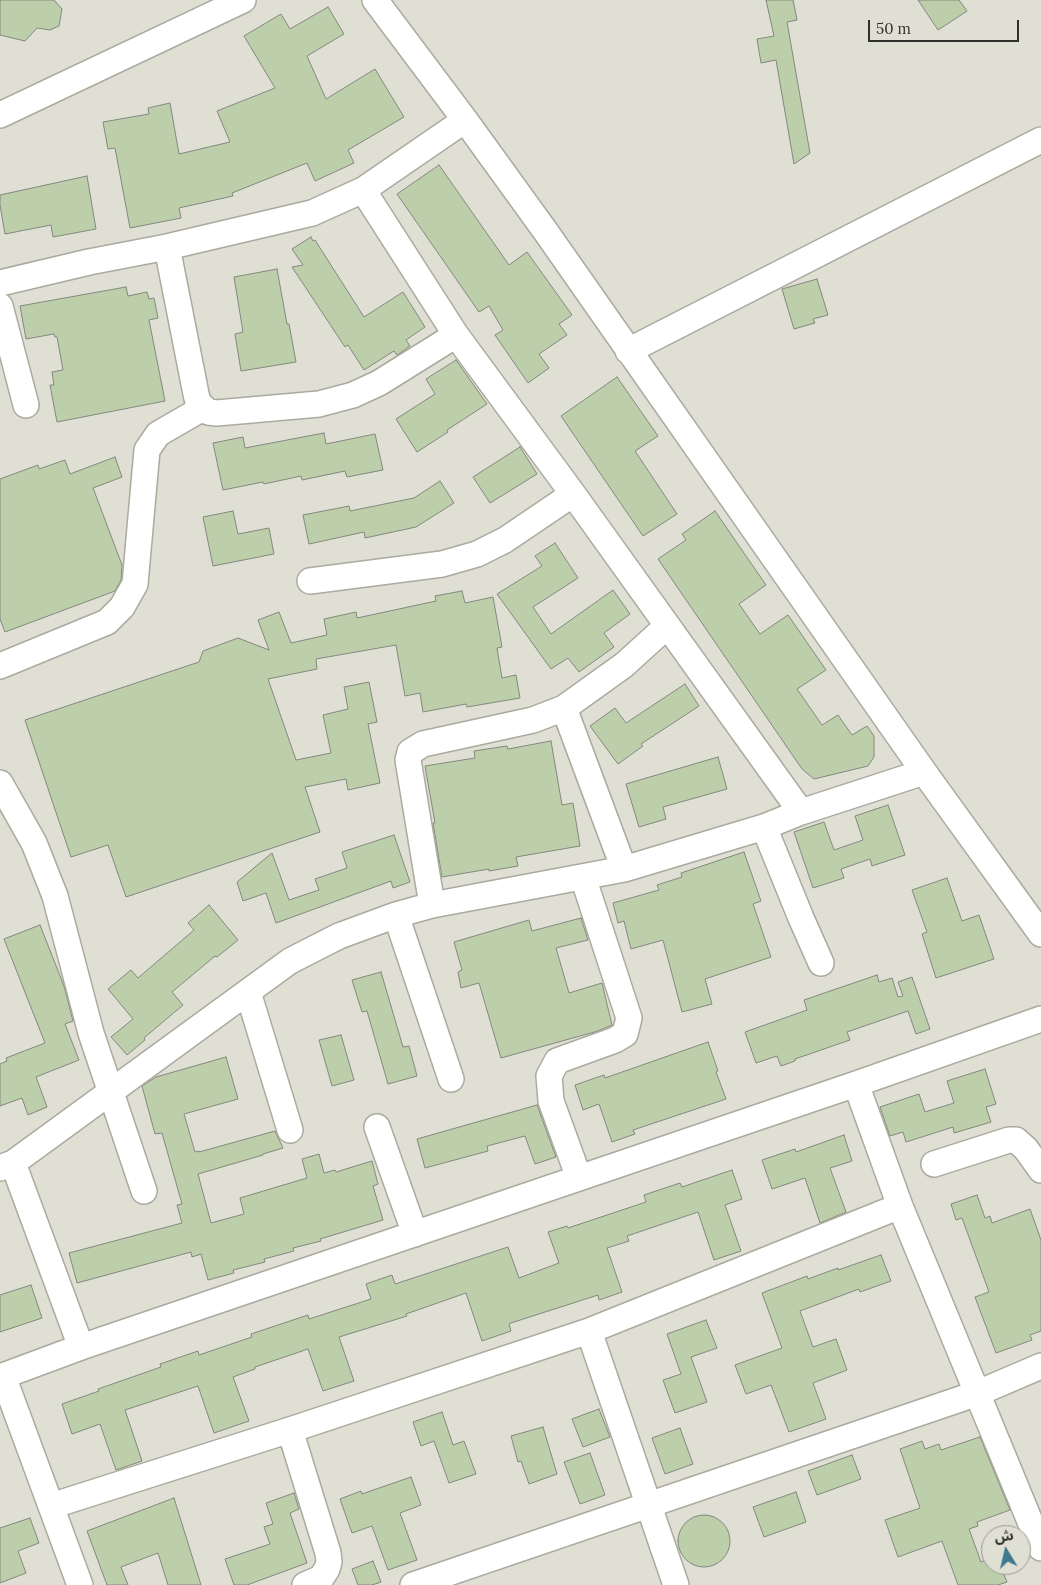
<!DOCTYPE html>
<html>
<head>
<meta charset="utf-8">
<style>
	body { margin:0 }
	#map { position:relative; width:1041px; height:1585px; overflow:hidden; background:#e0dfd3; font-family:Lora,"Noto Sans Arabic",serif }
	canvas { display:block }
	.north { position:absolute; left:981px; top:1525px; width:50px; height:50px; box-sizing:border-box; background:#e0dfd3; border:1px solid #9a9990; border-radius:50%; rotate:351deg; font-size:14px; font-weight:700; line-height:20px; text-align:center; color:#30302b }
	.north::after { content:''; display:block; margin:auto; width:18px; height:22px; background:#3e7991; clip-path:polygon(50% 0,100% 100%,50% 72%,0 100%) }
	.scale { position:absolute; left:868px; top:20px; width:151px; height:22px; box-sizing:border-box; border:2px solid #30302b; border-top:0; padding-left:6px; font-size:15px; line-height:18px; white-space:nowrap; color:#30302b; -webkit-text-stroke:4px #e0dfd3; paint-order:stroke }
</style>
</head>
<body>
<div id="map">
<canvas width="1041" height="1585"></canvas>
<div class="north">ش</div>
<div class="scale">50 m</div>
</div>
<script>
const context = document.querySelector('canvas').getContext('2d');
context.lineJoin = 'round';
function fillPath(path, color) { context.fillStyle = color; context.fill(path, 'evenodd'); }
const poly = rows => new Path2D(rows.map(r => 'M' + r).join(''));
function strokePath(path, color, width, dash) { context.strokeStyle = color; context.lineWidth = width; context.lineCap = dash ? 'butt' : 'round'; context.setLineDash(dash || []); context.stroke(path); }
const building = poly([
	[0,0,54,0,62,9,59,26,50,30,37,28,25,41,0,35,0,0],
	[766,0,793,0,797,20,787,22,810,153,794,164,776,60,761,63,757,39,774,36,766,0],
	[918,0,959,0,967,11,938,30,918,0],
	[328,7,344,34,307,56,326,99,375,69,404,117,348,150,354,163,315,181,307,163,232,193,233,196,179,208,181,218,130,228,115,148,108,149,103,122,149,114,148,108,170,103,179,154,230,142,217,111,275,88,244,36,281,14,290,29,328,7],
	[439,165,509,265,527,252,572,315,559,324,567,335,539,354,549,368,528,383,495,335,503,330,489,306,479,312,397,194,439,165],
	[87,176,96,229,53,237,51,225,5,234,0,205,0,195,87,176],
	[311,237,313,241,315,240,364,317,403,292,425,327,406,340,410,346,397,355,394,351,364,370,348,345,345,347,292,267,303,265,292,249,311,237],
	[277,269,287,324,289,324,296,362,241,371,235,334,243,332,234,277,277,269],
	[817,279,828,315,813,319,815,323,794,329,782,289,817,279],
	[126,287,128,296,147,292,149,299,154,298,158,318,149,320,165,401,57,422,50,385,54,385,52,372,63,370,57,337,55,337,54,334,26,339,20,306,126,287],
	[456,360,487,404,447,430,448,432,417,452,396,419,435,394,426,379,456,360],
	[617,377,658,436,635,451,677,514,643,536,561,416,617,377],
	[324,433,326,444,375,434,383,470,347,477,345,471,302,480,301,476,264,484,263,482,223,490,213,443,243,437,245,448,324,433],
	[520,447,537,474,490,503,473,477,520,447],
	[115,457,122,477,93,488,122,565,121,580,115,591,5,632,0,619,0,479,38,465,39,469,65,460,70,474,115,457],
	[440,481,454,503,416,527,365,538,364,532,309,544,303,515,349,506,350,511,414,498,440,481],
	[233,511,238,534,269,528,274,554,213,566,203,517,233,511],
	[715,511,766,585,739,604,760,634,788,615,826,670,797,689,822,725,838,715,852,735,867,726,874,736,874,757,868,766,814,779,802,769,658,559,686,540,682,534,715,511],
	[555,543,578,578,533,607,551,634,613,590,630,614,604,633,614,647,579,672,568,658,551,669,497,594,542,566,535,556,555,543],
	[462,591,465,603,493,597,502,647,497,648,502,678,516,675,520,698,467,707,466,704,423,712,420,693,405,696,396,645,316,659,317,669,268,679,296,760,331,753,323,715,348,709,344,687,369,682,377,722,368,724,380,783,348,790,346,779,305,787,320,832,126,897,108,845,71,857,25,720,199,662,203,651,238,638,269,650,258,620,279,612,291,643,327,635,324,619,356,612,357,618,436,601,435,596,462,591],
	[685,684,699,706,641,744,643,746,618,764,590,726,615,708,626,723,685,684],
	[551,741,562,805,573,803,580,846,516,857,518,866,489,871,489,869,442,877,433,823,435,823,425,766,475,758,474,751,507,746,508,749,551,741],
	[718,757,727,789,663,807,666,819,639,827,626,784,718,757],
	[888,805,905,855,872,866,870,859,841,869,844,878,813,888,794,832,824,822,834,850,863,840,855,816,888,805],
	[394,835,410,882,393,888,391,881,276,923,266,893,243,901,237,882,272,853,289,900,319,890,315,879,347,868,342,852,394,835],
	[744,852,761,901,753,904,771,957,705,979,712,1004,682,1012,663,940,631,949,624,921,618,923,613,903,659,890,657,885,682,877,681,873,744,852],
	[947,878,962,921,979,915,994,959,936,978,922,934,927,932,912,890,947,878],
	[209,905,238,940,217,957,215,956,172,992,183,1005,144,1038,145,1040,127,1055,111,1037,133,1019,108,989,131,970,138,978,194,930,188,923,209,905],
	[581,918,588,940,556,948,569,993,602,983,612,1025,598,1031,501,1058,479,983,461,988,458,972,462,970,454,942,529,920,532,931,581,918],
	[40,925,64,986,73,1021,65,1024,79,1060,36,1077,47,1107,28,1115,22,1098,0,1106,0,1064,7,1061,6,1058,45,1043,4,939,40,925],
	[381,972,403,1047,409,1046,417,1076,388,1084,367,1011,362,1012,352,980,381,972],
	[877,975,879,982,892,978,898,997,903,996,898,982,912,977,930,1029,916,1034,908,1011,847,1032,850,1040,795,1059,795,1061,781,1066,777,1056,756,1063,745,1032,807,1010,804,1000,877,975],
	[341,1035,354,1080,332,1086,319,1040,341,1035],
	[708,1042,718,1071,716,1072,726,1099,633,1130,635,1134,612,1142,599,1104,583,1110,575,1085,604,1075,605,1078,708,1042],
	[226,1057,238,1099,184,1114,195,1152,199,1151,199,1152,275,1131,283,1148,263,1154,263,1155,198,1174,211,1223,244,1214,240,1198,307,1178,302,1159,319,1154,324,1173,335,1170,336,1172,372,1161,378,1184,373,1186,383,1220,320,1239,321,1241,293,1248,294,1251,264,1259,265,1262,233,1270,234,1273,208,1280,201,1254,192,1257,191,1252,77,1283,69,1253,182,1223,177,1205,182,1204,162,1133,155,1134,142,1086,156,1077,226,1057],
	[985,1069,996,1104,986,1107,991,1122,954,1133,953,1127,906,1142,903,1132,890,1136,880,1107,919,1094,925,1112,954,1103,947,1081,985,1069],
	[537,1105,556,1157,535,1164,525,1136,487,1146,488,1151,425,1168,417,1139,537,1105],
	[844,1135,852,1161,830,1168,846,1212,820,1223,805,1178,772,1189,762,1160,795,1149,796,1152,844,1135],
	[732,1170,742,1199,725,1205,741,1251,714,1260,698,1212,627,1236,629,1241,607,1248,622,1292,599,1300,598,1295,511,1323,509,1324,511,1331,482,1341,466,1293,406,1314,407,1316,339,1337,354,1381,323,1391,308,1349,255,1367,255,1369,233,1377,249,1421,214,1433,198,1386,125,1410,142,1461,116,1470,100,1424,72,1434,62,1404,99,1391,98,1389,161,1367,160,1364,198,1351,199,1355,252,1337,251,1334,308,1315,309,1319,371,1299,366,1284,392,1275,395,1284,508,1247,519,1278,559,1263,548,1232,567,1226,568,1228,646,1202,644,1195,680,1183,682,1187,732,1170],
	[977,1195,985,1218,990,1216,992,1223,1030,1209,1041,1240,1041,1331,1030,1335,1032,1340,996,1353,975,1297,989,1292,962,1218,956,1220,951,1204,977,1195],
	[881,1255,891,1281,860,1292,859,1289,800,1311,813,1347,836,1339,847,1370,813,1383,826,1419,789,1432,771,1385,746,1394,735,1365,782,1348,762,1293,807,1276,808,1279,838,1268,838,1270,881,1255],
	[31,1285,42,1318,0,1332,0,1295,31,1285],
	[706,1320,717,1348,691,1357,707,1402,675,1413,663,1380,681,1374,667,1334,706,1320],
	[599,1409,610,1437,583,1447,572,1419,599,1409],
	[442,1412,453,1445,464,1441,476,1474,449,1483,434,1441,421,1446,413,1422,442,1412],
	[543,1427,557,1474,529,1484,521,1461,518,1462,511,1436,543,1427],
	[680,1428,693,1464,665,1474,652,1438,680,1428],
	[980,1437,1010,1510,977,1522,978,1526,969,1529,981,1562,991,1558,991,1565,1000,1565,1007,1582,998,1585,958,1585,942,1541,898,1557,885,1520,920,1508,900,1449,922,1441,925,1449,939,1444,941,1450,980,1437],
	[590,1453,605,1495,580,1504,564,1462,590,1453],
	[852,1455,861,1479,817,1495,808,1471,852,1455],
	[411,1477,421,1505,400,1513,417,1560,388,1570,372,1526,352,1533,340,1499,361,1491,362,1494,411,1477],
	[796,1492,806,1522,764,1537,753,1507,796,1492],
	[294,1493,299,1509,290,1513,307,1563,247,1585,234,1585,225,1559,270,1544,264,1527,273,1524,266,1503,294,1493],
	[174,1498,201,1585,168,1585,158,1553,121,1567,128,1585,107,1585,87,1531,174,1498],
	'678 1541a26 26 0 1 1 52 0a26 26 0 1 1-52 0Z',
	[30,1518,39,1543,18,1551,26,1573,0,1583,0,1528,30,1518],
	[373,1561,381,1582,372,1585,358,1585,352,1569,373,1561]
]);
fillPath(building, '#bdceab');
strokePath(building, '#83887e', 1);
const minor = poly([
	[375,0,465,120,546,232,924,772,1041,934],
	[0,115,243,0],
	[363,190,456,335,573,494,801,812],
	[167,247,196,394,198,402,208,412,217,413,319,404,353,395,379,383,456,335],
	[0,283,89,262,167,247,312,213,363,190,465,120],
	[0,306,26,405],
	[628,351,1041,140],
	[310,581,442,564,477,554,505,540,573,494],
	[0,666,107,622,122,607,135,584,147,450,158,434,203,408],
	[564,708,624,869],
	[0,783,34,843,55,896,91,1033,144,1191],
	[764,827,801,918,821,963],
	[432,905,408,760,410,752,423,744,533,720,564,708,624,665,667,626],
	[396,915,451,1079],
	[248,992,290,1130],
	[856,1084,900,1206,1041,1548],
	[377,1127,415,1234],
	[13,1163,81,1347],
	[934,1164,1009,1140,1016,1140,1026,1149,1041,1170],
	[0,1168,13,1163,290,961,339,936,396,915,432,905,624,869,764,827,801,812,924,772],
	[579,1178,551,1101,549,1076,557,1061,615,1040,625,1034,629,1018,583,877],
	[589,1331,676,1585],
	[3,1376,80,1585],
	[0,1377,81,1347,856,1084,1041,1019],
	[290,1430,328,1553,329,1562,327,1569,321,1578,305,1585],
	[51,1506,290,1430,589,1331,900,1206],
	[413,1585,978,1393,1041,1366]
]);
strokePath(minor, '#abaa9f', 28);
strokePath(minor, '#fff', 25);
</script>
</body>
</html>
